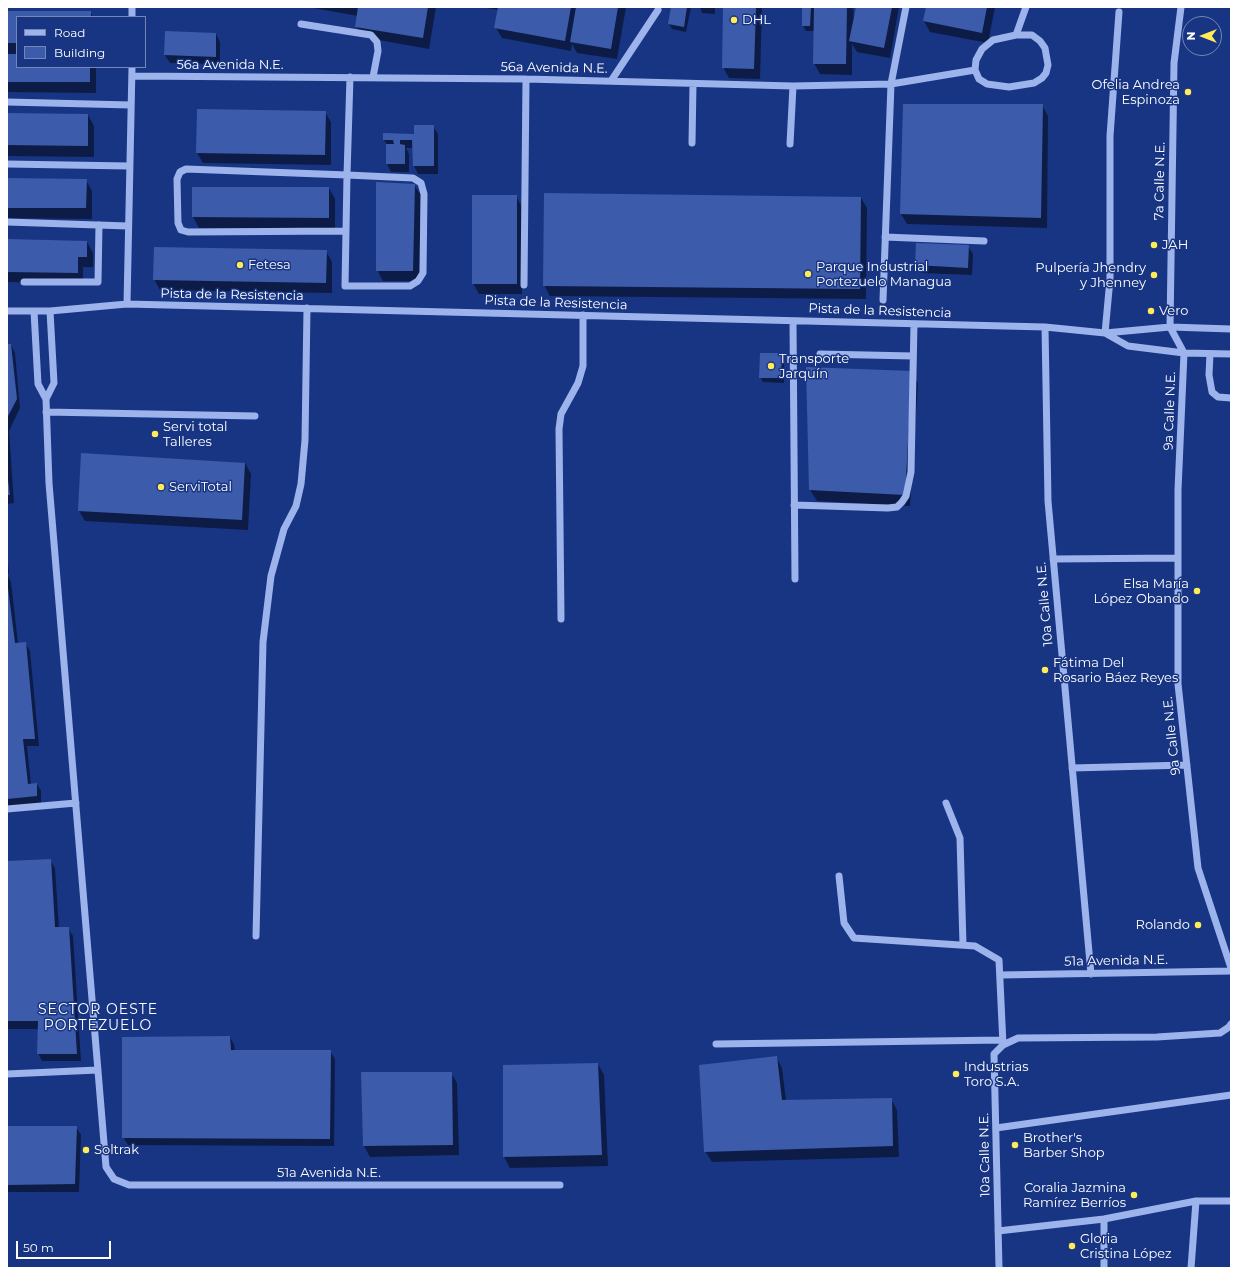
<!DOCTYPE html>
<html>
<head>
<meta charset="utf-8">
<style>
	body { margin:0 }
	#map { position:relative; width:1238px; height:1275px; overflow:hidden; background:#183583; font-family:Montserrat,sans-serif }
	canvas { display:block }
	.frame { position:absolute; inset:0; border:8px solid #fff; pointer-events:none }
	.legend { position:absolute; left:16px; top:16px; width:130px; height:52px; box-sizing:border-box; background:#183583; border:1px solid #7486b5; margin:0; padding:5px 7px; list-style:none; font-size:12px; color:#fff }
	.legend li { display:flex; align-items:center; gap:8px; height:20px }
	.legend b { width:20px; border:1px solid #7486b5 }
	.north { position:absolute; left:1182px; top:16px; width:40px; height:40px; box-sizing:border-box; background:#183583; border:1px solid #7486b5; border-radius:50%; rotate:270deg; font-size:11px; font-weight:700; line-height:16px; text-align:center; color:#fff }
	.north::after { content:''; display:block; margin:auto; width:14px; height:18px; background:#ffeb57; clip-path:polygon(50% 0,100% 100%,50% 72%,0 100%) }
	.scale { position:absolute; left:16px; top:1241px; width:95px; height:18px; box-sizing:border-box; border:2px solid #fff; border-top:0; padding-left:5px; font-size:12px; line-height:14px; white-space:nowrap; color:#fff; -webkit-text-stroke:3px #183583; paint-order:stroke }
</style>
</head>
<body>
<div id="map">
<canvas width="1238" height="1275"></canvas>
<div class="frame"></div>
<ul class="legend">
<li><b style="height:5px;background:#9cb3ec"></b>Road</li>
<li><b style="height:11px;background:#3d5bab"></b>Building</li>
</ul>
<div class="north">N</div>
<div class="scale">50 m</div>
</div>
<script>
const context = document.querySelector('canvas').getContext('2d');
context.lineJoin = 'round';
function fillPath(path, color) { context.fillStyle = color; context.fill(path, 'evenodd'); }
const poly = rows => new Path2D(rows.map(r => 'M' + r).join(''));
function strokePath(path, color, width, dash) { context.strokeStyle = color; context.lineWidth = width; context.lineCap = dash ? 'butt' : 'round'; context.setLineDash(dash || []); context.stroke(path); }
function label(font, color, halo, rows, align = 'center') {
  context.font = font + ' Montserrat,sans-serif'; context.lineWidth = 3; context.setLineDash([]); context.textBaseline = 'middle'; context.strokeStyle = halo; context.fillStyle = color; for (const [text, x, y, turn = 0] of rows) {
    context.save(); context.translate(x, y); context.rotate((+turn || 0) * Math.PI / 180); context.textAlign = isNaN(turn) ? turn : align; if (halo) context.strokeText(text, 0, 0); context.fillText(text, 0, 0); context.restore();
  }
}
fillPath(poly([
	[308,7,436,7,429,49,362,37,356,26,358,16],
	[480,7,626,7,617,59,577,53,572,44,571,51,502,38,496,28,499,10],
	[672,7,691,7,686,32,672,29,669,24],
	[700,7,715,7,715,14,702,13],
	[724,7,762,7,760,79,729,78,723,67],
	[803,7,853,7,854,22,857,7,899,7,890,58,857,52,852,44,852,75,820,74,814,63,814,31,806,31,803,26],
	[927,7,995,7,988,43,930,32,924,21],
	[7,12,90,12,93,17,17,17,17,67,96,67,96,93,7,92],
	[166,32,216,34,220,42,220,64,170,63,165,55],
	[1042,105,1048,116,1047,228,907,224,901,214],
	[325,112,331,122,331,165,203,163,197,153],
	[7,114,88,115,94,126,94,157,7,156],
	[433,126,438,134,438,174,418,174,414,166,413,148,406,148,409,154,409,172,391,172,387,164,387,145,384,140,415,135],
	[7,179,86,180,92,191,92,219,7,218],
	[414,185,421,195,419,281,383,281,377,270],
	[193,188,329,188,335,199,335,228,199,228,193,217],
	[516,196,522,207,522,294,479,294,473,283],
	[861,198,867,208,866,299,550,296,544,285],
	[7,240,87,242,93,253,93,267,83,267,83,284,8,282,7,287],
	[917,244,968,246,973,254,972,275,921,273,916,265],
	[326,251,332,262,332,293,160,290,154,279],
	[7,345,11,345,15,353,20,408,9,431,14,503,7,504],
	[781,354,784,360,784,383,763,382,760,377],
	[912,372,918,383,910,506,817,501,810,490],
	[245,463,251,474,248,530,85,521,79,511],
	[7,550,9,574,7,574],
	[7,574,11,582,18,643,25,643,30,651,39,746,27,746,31,785,37,784,41,791,41,804,7,807],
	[50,860,55,868,59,928,68,928,73,936,81,1061,42,1061,38,1053,39,1029,7,1029,7,1058,7,862],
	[230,1037,234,1045,235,1051,330,1051,335,1059,334,1146,128,1145,123,1137],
	[776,1057,782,1068,786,1101,891,1099,897,1110,899,1157,712,1162,705,1151],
	[598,1064,604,1075,608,1166,510,1168,504,1157],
	[451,1073,457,1083,459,1155,370,1157,364,1146],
	[7,1127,76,1127,81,1135,79,1192,7,1192]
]), '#0007');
fillPath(poly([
	[358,7,428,7,423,38,355,27],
	[498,7,571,7,565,41,494,28],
	[576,7,618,7,611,49,570,42],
	[671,7,687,7,684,27,668,24],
	[723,7,756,7,754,69,722,68],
	[802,7,811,7,810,26,802,26],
	[814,7,847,7,846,64,813,64],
	[856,7,892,7,884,48,849,41],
	[926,7,987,7,982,33,923,21],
	[7,11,91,11,91,17,17,17,17,43,7,43],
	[165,31,216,33,216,57,164,55],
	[7,54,17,54,17,67,90,67,90,82,7,82],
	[903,104,1043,104,1041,218,900,214],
	[197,109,326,111,325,155,196,153],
	[7,113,88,114,88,146,7,145],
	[414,125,434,125,434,166,413,166,412,140,400,140,400,144,405,145,405,164,386,164,386,144,394,144,393,140,383,140,383,133,414,134],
	[7,178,87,179,86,208,7,208],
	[376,182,415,184,413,271,376,271],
	[192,187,329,187,329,218,192,217],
	[544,193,861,197,860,289,543,286],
	[472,195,517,195,517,284,472,284],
	[7,239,87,241,87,257,78,257,78,273,7,272],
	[916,243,969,245,968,268,915,265],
	[154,247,327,250,326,283,153,280],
	[7,344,11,344,17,399,7,418],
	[760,353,782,353,781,378,759,378],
	[806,367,912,371,905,495,809,490],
	[81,453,245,463,242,520,78,511],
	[7,472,10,495,7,495],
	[7,580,15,643,26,642,35,739,23,739,28,784,37,783,37,796,7,799],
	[51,859,55,927,69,927,77,1054,37,1054,38,1021,7,1021,7,861],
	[230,1036,231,1050,331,1050,330,1139,122,1138,122,1037],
	[777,1056,782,1100,892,1098,893,1146,704,1152,699,1065],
	[598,1063,602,1155,503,1157,503,1065],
	[361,1072,452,1072,453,1145,363,1146],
	[7,1126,77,1126,75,1184,7,1185]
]), '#3d5bab');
strokePath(poly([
	[1181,7,1174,63,1170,327,1184,353,1178,490,1178,684,1198,868,1231,968],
	[132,17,132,7],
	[301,24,371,35,377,42,378,51,373,77],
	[1016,35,1032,35,1040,41,1045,48,1048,65,1046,73,1042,78,1034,83,1009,87,987,84,979,79,975,70,976,60,982,49,993,40,1016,35],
	[1016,35,1026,7],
	[132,76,526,79,793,86,891,84,975,70],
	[611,81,658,10],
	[7,102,131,105],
	[692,143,693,84],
	[790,144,793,86],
	[7,164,129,166],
	[7,222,128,226],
	[346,231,188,232,181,230,178,223,177,179,180,172,186,169,347,175,413,178,421,183,424,194,423,273,418,281,410,286,345,286,346,231,347,175,350,77],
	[885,237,984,241],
	[24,282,98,282,99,225],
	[524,285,526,79],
	[883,300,891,84,906,7],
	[127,304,132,67],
	[7,311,50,311,127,304,1045,327,1105,333,1170,327,1231,329],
	[34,311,38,384,46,399,49,483,106,1167,114,1179,129,1185,560,1185],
	[793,321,795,579],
	[1045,327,1048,501,1091,974],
	[1105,333,1110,279,1110,136,1119,12],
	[1105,333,1128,346,1184,353,1231,354],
	[820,354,913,356],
	[1210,354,1209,375,1212,392,1218,397,1231,398],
	[46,399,54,383,50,311],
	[46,412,255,416],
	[794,505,888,508,897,507,902,502,906,496,911,472,914,324],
	[1053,559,1178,558],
	[561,619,559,429,561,414,578,383,583,366,583,315],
	[1072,768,1187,765],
	[946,803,960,838,963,945],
	[7,809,76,803],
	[839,876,844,923,854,938,975,946,999,960,1003,1045],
	[256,936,263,642,271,576,284,529,296,506,301,484,305,440,307,308],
	[1001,975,1231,971],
	[716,1044,1002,1040],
	[7,1074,98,1070],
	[996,1128,1231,1095],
	[1104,1219,1104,1268],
	[998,1231,1104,1219,1196,1201,1231,1201],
	[999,1268,994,1054,1003,1045,1018,1038,1157,1037,1220,1033,1229,1027,1231,1024],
	[1191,1268,1196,1201]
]), '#9cb3ec', 7);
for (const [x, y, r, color] of [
	[734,20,4,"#ffeb57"],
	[1188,92,4,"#ffeb57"],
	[1154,245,4,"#ffeb57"],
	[240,265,4,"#ffeb57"],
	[808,274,4,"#ffeb57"],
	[1154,275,4,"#ffeb57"],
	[1151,311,4,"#ffeb57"],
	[771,366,4,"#ffeb57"],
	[155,434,4,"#ffeb57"],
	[161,487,4,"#ffeb57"],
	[1197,591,4,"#ffeb57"],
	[1045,670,4,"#ffeb57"],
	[1198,925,4,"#ffeb57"],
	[956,1074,4,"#ffeb57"],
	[1015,1145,4,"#ffeb57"],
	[86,1150,4,"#ffeb57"],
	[1134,1195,4,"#ffeb57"],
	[1072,1246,4,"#ffeb57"]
]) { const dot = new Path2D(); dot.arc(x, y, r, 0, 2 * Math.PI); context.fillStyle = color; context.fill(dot); strokePath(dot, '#183583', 1.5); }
label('13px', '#fff', '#183583', [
	["DHL",742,20],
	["Ofelia Andrea",1180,85,"right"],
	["Espinoza",1180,100,"right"],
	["JAH",1162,245],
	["Fetesa",248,265],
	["Parque Industrial",816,267],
	["Portezuelo Managua",816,282],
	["Pulpería Jhendry",1146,268,"right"],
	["y Jhenney",1146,283,"right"],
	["Vero",1159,311],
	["Transporte",779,359],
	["Jarquín",779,374],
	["Servi total",163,427],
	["Talleres",163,442],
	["ServiTotal",169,487],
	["Elsa María",1189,584,"right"],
	["López Obando",1189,599,"right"],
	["Fátima Del",1053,663],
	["Rosario Báez Reyes",1053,678],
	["Rolando",1190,925,"right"],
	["Industrias",964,1067],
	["Toro S.A.",964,1082],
	["Brother's",1023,1138],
	["Barber Shop",1023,1153],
	["Soltrak",94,1150],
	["Coralia Jazmina",1126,1188,"right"],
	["Ramírez Berríos",1126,1203,"right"],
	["Gloria",1080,1239],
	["Cristina López",1080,1254]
], 'left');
label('13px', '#fff', '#183583', [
	["56a Avenida N.E.",230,65],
	["56a Avenida N.E.",554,68,1],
	["7a Calle N.E.",1160,181,-89],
	["Pista de la Resistencia",232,295,1],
	["Pista de la Resistencia",556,303,2],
	["Pista de la Resistencia",880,311,2],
	["9a Calle N.E.",1170,411,-88],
	["10a Calle N.E.",1045,604,-95],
	["9a Calle N.E.",1172,736,-96],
	["51a Avenida N.E.",1116,961,-1],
	["10a Calle N.E.",985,1155,-91],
	["51a Avenida N.E.",329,1173]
]);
context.letterSpacing = '1px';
label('14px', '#fff', '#183583', [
	["SECTOR OESTE",98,1010],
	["PORTEZUELO",98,1026]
]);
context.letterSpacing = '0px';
</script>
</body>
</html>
